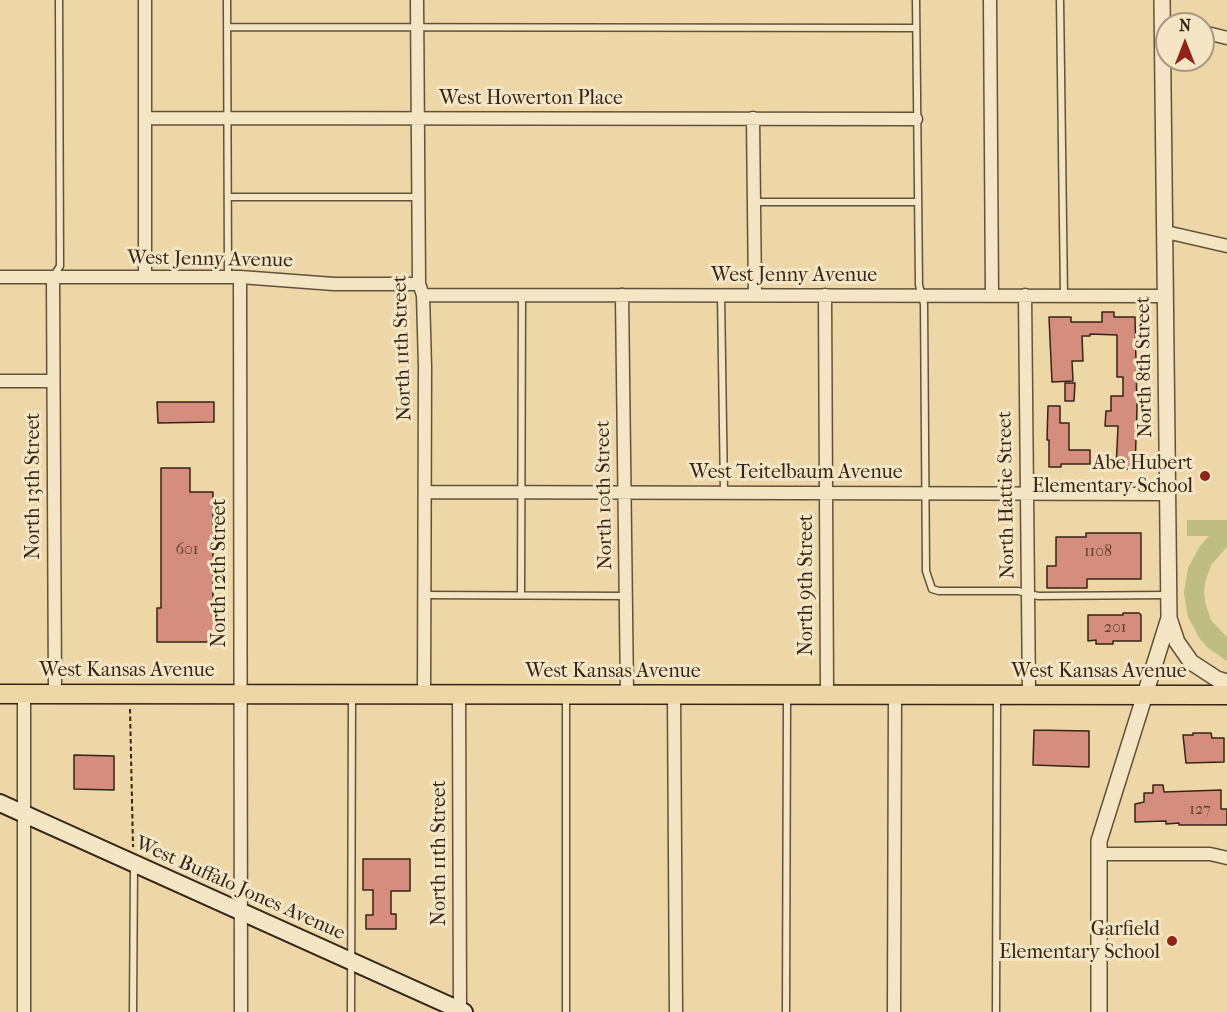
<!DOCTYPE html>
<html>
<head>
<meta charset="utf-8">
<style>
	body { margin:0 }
	#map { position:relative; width:1227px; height:1012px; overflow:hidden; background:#eed7a6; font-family:"IM FELL French Canon",serif }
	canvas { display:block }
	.north { position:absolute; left:1155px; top:12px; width:60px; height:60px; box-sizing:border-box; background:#f4e5c5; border:2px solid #a8987f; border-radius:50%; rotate:0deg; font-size:16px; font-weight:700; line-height:24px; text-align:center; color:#352517 }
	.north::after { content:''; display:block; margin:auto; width:21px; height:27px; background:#8f2418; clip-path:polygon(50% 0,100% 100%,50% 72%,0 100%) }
</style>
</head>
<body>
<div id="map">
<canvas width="1227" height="1012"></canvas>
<div class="north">N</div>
</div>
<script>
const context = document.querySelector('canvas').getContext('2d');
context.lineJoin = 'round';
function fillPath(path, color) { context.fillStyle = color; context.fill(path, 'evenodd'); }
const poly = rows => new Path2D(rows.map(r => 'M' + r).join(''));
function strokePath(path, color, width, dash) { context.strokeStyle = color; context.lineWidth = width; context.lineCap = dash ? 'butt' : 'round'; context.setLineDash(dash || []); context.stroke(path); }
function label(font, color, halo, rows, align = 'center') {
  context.font = font + ' "IM FELL French Canon",serif'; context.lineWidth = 6; context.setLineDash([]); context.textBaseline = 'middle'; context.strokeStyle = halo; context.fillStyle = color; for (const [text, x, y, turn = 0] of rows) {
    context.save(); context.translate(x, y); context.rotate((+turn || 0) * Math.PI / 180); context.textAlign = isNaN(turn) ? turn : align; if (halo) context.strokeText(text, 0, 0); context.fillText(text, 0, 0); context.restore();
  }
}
fillPath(poly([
	[1187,520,1227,520,1227,547,1211,565,1205,583,1204,593,1205,602,1211,620,1227,637,1227,661,1208,648,1200,639,1188,617,1184,593,1188,568,1200,546,1209,536,1187,536]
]), '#bebd83');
const building = poly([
	[1102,312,1114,312,1114,317,1135,317,1137,409,1135,469,1116,469,1118,426,1105,426,1106,411,1111,411,1111,396,1123,396,1123,377,1117,377,1117,335,1090,334,1090,336,1082,336,1083,361,1072,361,1073,381,1052,382,1049,317,1071,317,1071,322,1102,322,1102,312],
	[1065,383,1075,383,1074,401,1065,401,1065,383],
	[157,402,214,402,214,422,158,423,157,402],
	[1048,406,1060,406,1060,423,1069,423,1069,450,1090,450,1090,464,1061,464,1061,467,1049,467,1049,440,1047,440,1048,406],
	[161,468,190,468,190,492,213,492,213,607,218,607,218,642,157,642,157,608,161,608,161,468],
	[1086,533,1141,533,1141,579,1087,579,1087,588,1047,588,1047,566,1056,566,1056,537,1086,537,1086,533],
	[1123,613,1139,613,1141,615,1141,641,1113,641,1113,644,1096,644,1096,640,1088,641,1088,615,1123,615,1123,613],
	[1034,730,1089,731,1089,767,1033,765,1034,730],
	[1193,733,1211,733,1212,738,1224,738,1224,762,1186,763,1183,735,1193,735,1193,733],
	[74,755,114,756,114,790,74,789,74,755],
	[1153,785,1163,785,1164,792,1221,790,1221,809,1227,809,1227,825,1179,825,1179,823,1166,824,1166,821,1135,822,1135,804,1144,802,1144,793,1153,793,1153,785],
	[363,859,410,859,410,891,391,891,391,914,396,914,396,929,366,929,366,915,373,915,373,890,363,890,363,859]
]);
fillPath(building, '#d58d7d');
strokePath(building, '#352517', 1.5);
const service = poly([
	[227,0,228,277],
	[916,0,919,285,924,304,926,571,932,589,939,591,1018,591,1038,596,1168,595],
	[1060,0,1064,296],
	[228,27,916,28],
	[228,197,418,197],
	[753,202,917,202],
	[53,277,60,266,59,0],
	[721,295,724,492],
	[424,595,626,596],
	[521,595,522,295],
	[133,1012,134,864],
	[351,1012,352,698],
	[566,1012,566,698],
	[786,1012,787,698],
	[996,1012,997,696]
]);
const minor = poly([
	[145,0,145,277],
	[417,0,419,284,423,295,425,367,424,694],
	[990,0,992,295],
	[1203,32,1227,38],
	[145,118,916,119],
	[753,118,755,295],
	[1166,232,1227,246],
	[0,277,240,277,334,284,419,284],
	[53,277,55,694],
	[240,277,241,1012],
	[423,295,1165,296],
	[622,295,627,694],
	[825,295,827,694],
	[1025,295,1029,695],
	[0,381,53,381],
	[425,492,1168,494],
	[459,694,460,1012],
	[674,694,676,1012],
	[1099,854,1210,854,1227,858],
	[24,1012,24,694],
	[894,1012,895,694]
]);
const tertiary = poly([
	[1169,618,1177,642,1191,662,1217,679,1227,682],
	[1099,1012,1099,841,1169,618,1162,0]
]);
const secondary = poly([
	[0,803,464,1012]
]);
const primary = poly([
	[0,694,1227,695]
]);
strokePath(service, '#63523b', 9);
strokePath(minor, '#63523b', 15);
strokePath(tertiary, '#63523b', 18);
strokePath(secondary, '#352517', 20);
strokePath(primary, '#352517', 21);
strokePath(poly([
	[130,709,133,847]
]), '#352517', 2, [4.5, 3]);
strokePath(service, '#f4e5c5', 6);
strokePath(minor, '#f4e5c5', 12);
strokePath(tertiary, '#f4e5c5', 15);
strokePath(secondary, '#f4e5c5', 16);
strokePath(primary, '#eed7a6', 18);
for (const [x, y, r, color] of [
	[1205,476,6,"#8f2418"],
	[1172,941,6,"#8f2418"]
]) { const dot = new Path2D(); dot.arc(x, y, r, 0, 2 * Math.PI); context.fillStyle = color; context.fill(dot); strokePath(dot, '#f4e5c5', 2); }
label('16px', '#5d3f30', null, [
	["601",187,550],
	["1108",1098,552],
	["201",1115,628],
	["127",1200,810]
]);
label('20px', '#352517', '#f4e5c5', [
	["West Howerton Place",531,99],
	["West Jenny Avenue",210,260,1],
	["West Jenny Avenue",794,276],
	["North 11th Street",403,348,-92],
	["North 8th Street",1145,367,-91],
	["West Teitelbaum Avenue",796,473],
	["North 13th Street",34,486,-90],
	["North 10th Street",605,495,-91],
	["North Hattie Street",1007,495,-91],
	["North 12th Street",220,573,-90],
	["North 9th Street",807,585,-90],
	["West Kansas Avenue",127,671],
	["West Kansas Avenue",613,672],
	["West Kansas Avenue",1099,672],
	["North 11th Street",440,853,-90],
	["West Buffalo Jones Avenue",240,889,24]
]);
label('20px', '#352517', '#f4e5c5', [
	["Abe Hubert",1193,464],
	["Elementary School",1193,487],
	["Garfield",1160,930],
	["Elementary School",1160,953]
], 'right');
</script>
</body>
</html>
